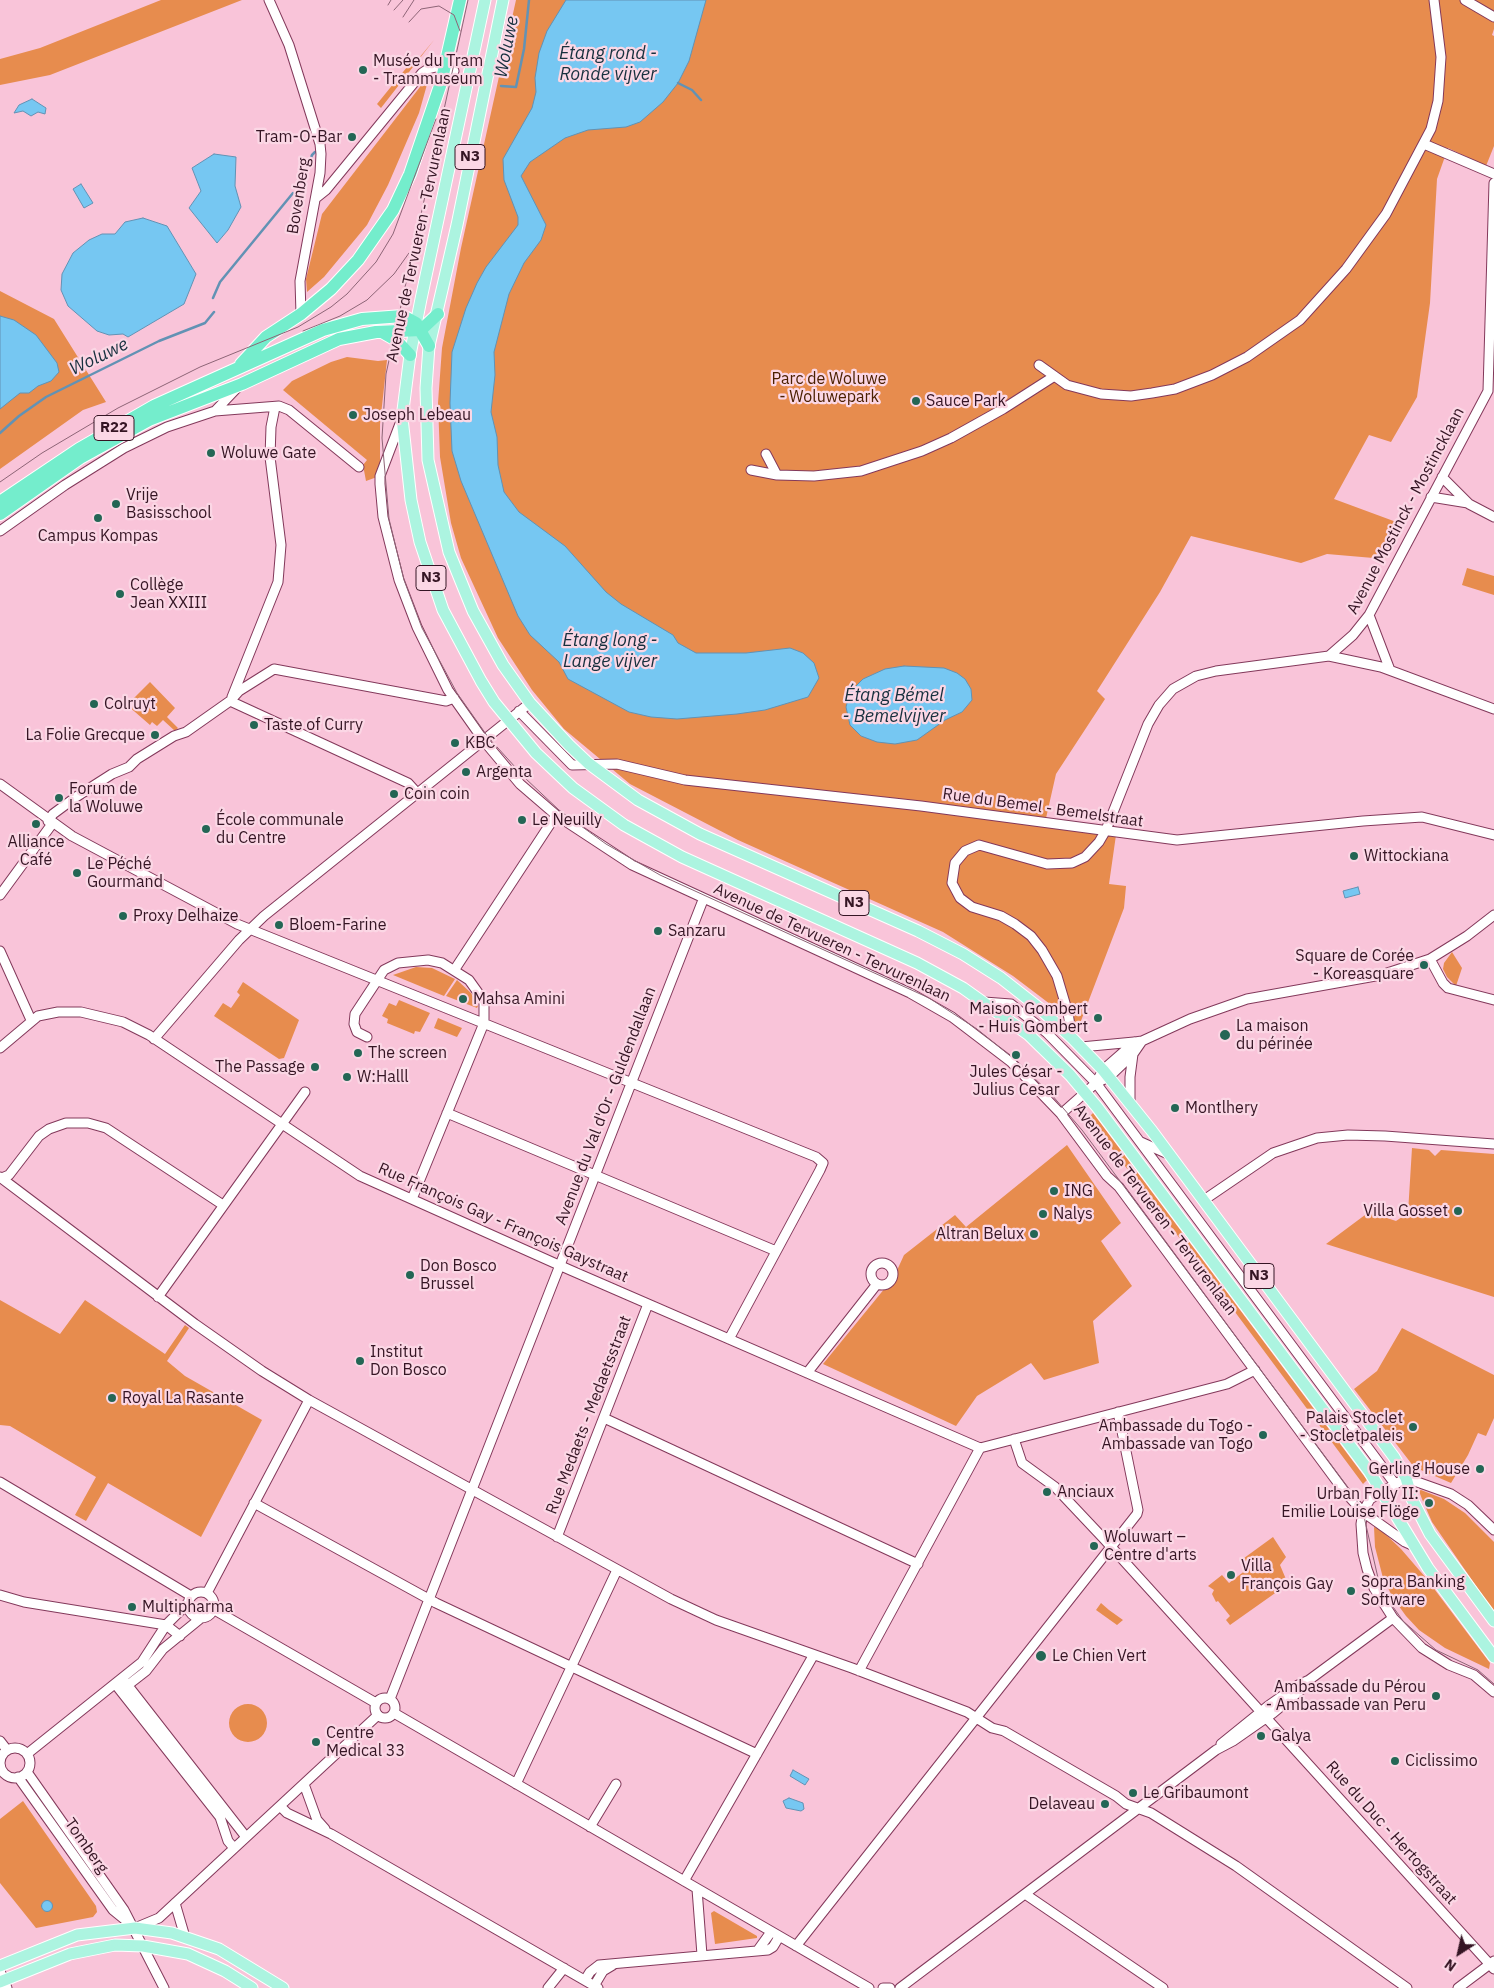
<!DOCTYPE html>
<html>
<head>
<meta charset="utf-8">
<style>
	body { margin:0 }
	#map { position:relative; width:1494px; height:1988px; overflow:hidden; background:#f9c4d9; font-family:"IBM Plex Sans",sans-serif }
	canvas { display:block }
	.north { position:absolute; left:1434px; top:1928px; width:50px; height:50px; -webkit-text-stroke:4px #fbd7e5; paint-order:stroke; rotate:215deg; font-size:14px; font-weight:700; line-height:20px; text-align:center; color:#351524 }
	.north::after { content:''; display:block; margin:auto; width:18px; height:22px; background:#351524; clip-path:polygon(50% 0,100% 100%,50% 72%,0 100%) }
</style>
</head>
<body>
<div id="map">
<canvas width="1494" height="1988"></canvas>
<div class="north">N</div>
</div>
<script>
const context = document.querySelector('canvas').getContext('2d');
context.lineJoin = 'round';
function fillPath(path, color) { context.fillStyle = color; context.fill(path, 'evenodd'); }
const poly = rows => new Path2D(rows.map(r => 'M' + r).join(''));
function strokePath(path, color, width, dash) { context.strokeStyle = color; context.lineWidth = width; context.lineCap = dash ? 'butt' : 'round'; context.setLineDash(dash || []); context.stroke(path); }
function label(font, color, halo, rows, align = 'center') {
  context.font = font + ' "IBM Plex Sans",sans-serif'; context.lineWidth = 4.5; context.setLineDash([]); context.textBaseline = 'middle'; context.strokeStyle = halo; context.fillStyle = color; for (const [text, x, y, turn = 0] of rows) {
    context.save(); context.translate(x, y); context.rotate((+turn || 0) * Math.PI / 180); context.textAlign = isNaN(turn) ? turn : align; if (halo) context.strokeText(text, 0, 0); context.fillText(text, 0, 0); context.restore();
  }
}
fillPath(poly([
	[161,0,242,0,50,75,0,85,0,59,40,48],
	[516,0,1494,0,1494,29,1492,35,1494,36,1494,146,1486,166,1448,148,1437,179,1430,303,1417,397,1391,442,1369,435,1334,499,1399,523,1385,559,1327,554,1301,563,1191,536,1160,592,1097,691,1105,699,1056,774,1044,827,1116,835,1109,884,1126,886,1124,908,1079,1026,1013,976,943,932,738,840,630,784,564,729,532,690,498,638,461,558,451,523,440,457,438,403,442,348,461,248],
	[434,40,381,108,377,104,416,56,419,58],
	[428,81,419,113,388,185,367,225,324,277,307,292,306,279,322,214,423,83],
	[0,291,54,319,106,402,83,410,0,469],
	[347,357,378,361,387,360,380,424,380,465,377,477,366,481,363,465,367,460,283,390,292,381,331,362],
	[1467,568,1494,576,1494,595,1462,585],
	[150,682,175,708,167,717,178,728,175,731,163,720,157,726,152,722,150,725,127,705],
	[1452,952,1462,968,1456,986,1447,977,1443,969,1444,963],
	[416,967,432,968,455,979,444,996,393,975],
	[457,980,471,993,478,1006,477,1008,446,996],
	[243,982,299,1020,284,1058,279,1059,214,1016,223,1003,231,1008,240,995,237,992],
	[399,1000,430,1013,420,1032,415,1031,414,1034,387,1023,388,1019,382,1016,389,1003,396,1006],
	[438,1018,462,1028,457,1037,434,1028],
	[1093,1113,1367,1480,1363,1484,1206,1273,1195,1256,1184,1244,1094,1125,1089,1117],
	[1067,1145,1121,1223,1101,1241,1132,1286,1093,1321,1099,1363,1044,1380,1031,1363,977,1396,956,1426,823,1364,894,1277,904,1255,955,1215,966,1227],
	[1412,1148,1429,1150,1435,1156,1441,1150,1494,1154,1494,1297,1326,1244,1369,1212,1396,1221,1408,1213],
	[0,1300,60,1334,85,1300,165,1354,185,1325,189,1328,167,1361,185,1376,262,1420,201,1537,108,1483,86,1521,75,1515,96,1477,10,1426,0,1425],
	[1402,1328,1494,1375,1494,1418,1486,1436,1478,1433,1468,1455,1451,1483,1414,1467,1354,1389,1377,1371],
	[1421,1490,1444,1499,1465,1513,1494,1542,1494,1612,1432,1522,1422,1499,1419,1491],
	[1374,1527,1380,1529,1401,1549,1426,1578,1490,1663,1489,1669,1445,1648,1419,1630,1406,1616,1393,1598,1383,1578,1375,1547],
	[1273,1537,1286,1557,1280,1565,1288,1584,1230,1625,1226,1620,1230,1616,1218,1601,1216,1602,1212,1594,1214,1590,1208,1586,1222,1575,1229,1583,1246,1570,1240,1561],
	[1101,1603,1109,1610,1123,1620,1117,1625,1096,1610],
	'229 1723a19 19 0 1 1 38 0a19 19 0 1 1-38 0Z',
	[23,1801,96,1906,97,1912,93,1917,36,1928,0,1883,0,1819],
	[714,1911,757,1936,757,1938,715,1944,711,1913]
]), '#e78c4e');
const water = poly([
	[566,0,706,0,689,61,678,83,663,102,640,122,626,127,588,130,565,138,530,162,521,176,546,225,541,240,524,263,509,294,494,352,495,375,491,412,497,437,498,465,504,492,519,512,565,546,606,592,621,604,673,635,678,643,696,653,746,653,790,648,803,653,814,663,819,678,808,697,765,710,737,714,677,719,651,717,629,712,568,679,559,662,530,635,518,616,461,481,452,451,450,403,452,352,466,308,477,283,486,267,518,225,518,217,504,180,503,159,532,108,536,92,535,78,539,53,547,31,566,0],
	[32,99,46,108,45,114,38,112,31,116,23,111,14,113,19,105,32,99],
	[214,154,236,157,235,186,241,207,228,230,217,243,189,208,201,191,192,168,214,154],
	[81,184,93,203,84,208,73,189,81,184],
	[143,218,167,226,196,274,184,304,128,337,123,334,109,335,97,331,68,306,61,290,62,274,73,253,89,240,102,234,115,234,125,222,143,218],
	[0,316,14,320,36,335,57,363,59,372,51,381,38,386,29,393,20,393,0,409,0,316],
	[904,666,944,668,957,673,965,679,971,689,972,700,962,712,945,720,917,740,895,744,877,742,861,736,850,725,846,707,850,692,863,679,885,669,904,666],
	[1358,887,1360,894,1345,898,1343,891,1358,887],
	[793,1770,809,1779,805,1785,790,1776,793,1770],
	[789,1798,803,1803,804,1809,801,1811,786,1808,783,1801,789,1798],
	'41.5 1906a5.5 5.5 0 1 1 11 0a5.5 5.5 0 1 1-11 0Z'
]);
fillPath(water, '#76c7f2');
strokePath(water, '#6292b4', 1);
strokePath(poly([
	[678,83,692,90,701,100],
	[501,86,516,87,524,49,529,0],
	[302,183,312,155,315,152],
	[213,298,220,282,293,193],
	[0,433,19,416,46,397,159,341,205,323,214,312]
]), '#6292b4', 2.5);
const minor = poly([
	[269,0,289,45,320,144,321,154,320,173,300,281,301,314],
	[1465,0,1494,17],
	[1424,144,1494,174],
	[316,198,326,190,422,73,428,69,436,67,454,71],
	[1039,365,1067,385,1101,394,1131,396,1152,393,1175,389,1212,375,1247,357,1300,320,1346,269,1386,214,1431,129,1438,101,1441,57,1434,0],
	[215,411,279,406,289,410,359,467],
	[401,421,380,476,380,484,383,517,399,580,417,627,448,690,484,741,520,784,556,815,632,865,910,993,952,1017,1011,1062,1061,1114,1107,1176,1119,1187,1344,1491,1363,1512,1405,1542,1416,1547],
	[766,454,777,475,814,476,861,471,922,451,951,438,1003,409,1053,377],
	[751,470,777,475],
	[1442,477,1469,504,1494,517],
	[1431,497,1468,503],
	[0,531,65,485,124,448,167,427,215,411,237,388],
	[1369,615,1390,670],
	[1329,656,1381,667,1494,709],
	[232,697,278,582,281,545,270,457,271,427,275,407],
	[230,701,408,783,418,794],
	[519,711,572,765,617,764,685,780,921,806,1177,840,1363,821,1422,817,1494,835],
	[0,784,72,836,237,924,816,1157,823,1163,820,1170,729,1339],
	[48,821,53,814,76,797,112,774,129,767,137,759,174,736,186,732,230,701,239,691,274,669,446,701,454,698],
	[0,895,52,824],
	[0,951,31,1020],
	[1430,959,1443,983,1448,988,1494,1000],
	[455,969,556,815],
	[984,1002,1011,1004,1047,1033,1096,1083,1395,1484],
	[367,1037,357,1032,354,1024,355,1014,384,970,398,963,428,960,442,963,469,980,484,1001,484,1023,412,1199],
	[1072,1038,1068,1013,1057,976,1042,950,1031,936,1015,924,1001,916,972,907,960,898,952,883,955,863,965,851,979,845,1047,864,1072,863,1085,857,1099,842,1106,830,1148,724,1159,705,1173,689,1196,676,1216,671,1329,656,1353,635,1369,615,1488,391,1494,183],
	[154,1039,239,940,264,916,530,703],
	[1081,1047,1134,1042],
	[0,1048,38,1016,58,1012,81,1012,123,1022,149,1035,360,1176,570,1270,980,1448],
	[1096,1083,1103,1070,1135,1042,1142,1041,1190,1019,1247,999,1381,975,1430,959,1467,936,1494,915],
	[1130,1104,1130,1077,1133,1054],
	[447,1113,776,1251],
	[1061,1114,1096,1083,1109,1077,1133,1054,1142,1041],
	[1141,1142,1170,1155],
	[0,1177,195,1324,262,1371,309,1400,671,1599,716,1620,852,1668,967,1712,992,1728,1004,1731,1116,1796,1126,1804,1151,1813,1236,1866,1407,1988],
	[2,1178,9,1175,39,1136,49,1129,66,1123,88,1123,106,1128,223,1205],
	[1204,1200,1273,1153,1317,1138,1348,1135,1385,1136,1494,1144],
	'871 1274a11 11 0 1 1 22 0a11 11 0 1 1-22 0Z',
	[158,1297,305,1092],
	[807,1373,877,1284],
	[604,1418,918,1564],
	[1014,1439,1022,1463,1055,1487,1104,1539,1494,1969],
	[0,1482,191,1596],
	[254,1503,436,1603,757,1754],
	[1494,1530,1468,1505,1451,1494,1406,1478,1370,1499,1363,1512,1361,1524,1363,1553,1367,1569,1374,1588,1393,1618,1422,1648,1449,1665,1474,1675,1494,1692],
	[557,1537,648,1304],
	'188 1605a13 13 0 1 1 26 0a13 13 0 1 1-26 0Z',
	[207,1593,309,1400],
	[0,1595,24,1602,166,1625,180,1636],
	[213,1609,376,1703],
	[859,1671,980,1448,1227,1384,1255,1370],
	[122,1678,246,1837],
	[116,1685,220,1817,228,1841,234,1848],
	[123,1685,128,1685,146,1671,163,1649,201,1618],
	'375 1708a10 10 0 1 1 20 0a10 10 0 1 1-20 0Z',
	[390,1699,703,900],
	[394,1713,869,1988],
	[0,1741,7,1750],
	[1221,1744,1268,1706,1298,1685,1309,1680],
	'0 1763a15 15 0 1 1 30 0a15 15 0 1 1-30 0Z',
	[27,1754,142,1662,166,1625,187,1604],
	[27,1772,124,1910,164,1988],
	[18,1777,113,1910,129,1923],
	[304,1784,317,1820,325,1829],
	[516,1784,617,1570],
	[280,1806,287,1813,331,1834,598,1988],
	[590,1827,616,1784],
	[684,1881,813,1656],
	[697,1889,702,1955],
	[1025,1894,1163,1988],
	[175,1903,185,1937],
	[135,1928,159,1918,378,1715],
	[796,1946,1137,1514,1138,1510,1118,1412],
	[758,1950,771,1932],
	[0,1971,7,1988],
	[585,1980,590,1972,599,1965,768,1950,773,1947,779,1937],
	[594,1986,603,1971,613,1965],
	[548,1988,564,1968],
	[883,1988,890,1988],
	[900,1988,1216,1750,1233,1741,1273,1713,1302,1689,1309,1680,1393,1618],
	[1458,1988,1494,1961]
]);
const major = poly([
	[485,0,421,299,410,355,402,418,411,500,420,542,443,610,481,681,494,702,536,753,573,788,624,825,682,857,917,963,963,988,1029,1035,1070,1075,1097,1107,1369,1471,1428,1568,1494,1657],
	[503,0,457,225,429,346,426,388,428,460,449,552,473,611,503,665,530,703,569,745,588,763,638,800,700,834,918,931,963,954,1001,978,1038,1007,1072,1038,1103,1070,1152,1131,1394,1457,1406,1478,1412,1499,1430,1534,1494,1621],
	[0,1966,77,1935,135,1928,172,1933,219,1949,283,1988],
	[0,1982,70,1954,115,1945,143,1946,188,1954,225,1971,252,1988]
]);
const highway = poly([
	[382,332,396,340,410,355],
	[241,364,266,337,301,314,331,289,358,260,393,210,410,174,441,83,460,0],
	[0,502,79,449,154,406,323,330,362,319,403,316,416,323,429,346],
	[0,514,80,458,149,420,242,384,339,339,376,332,421,330,438,314]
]);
strokePath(minor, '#83395b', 11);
strokePath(major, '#fff', 13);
strokePath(highway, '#fff', 14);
strokePath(minor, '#fff', 9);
strokePath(major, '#acf4e0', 11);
strokePath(highway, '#74edcc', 12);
strokePath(poly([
	[468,0,386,374,382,438,389,519,404,580,422,628,457,693,488,737,525,778,559,810,606,844,660,875,929,998,977,1029,1014,1059,1051,1094,1082,1130,1353,1494,1363,1512,1378,1578,1391,1604,1403,1621,1436,1650,1478,1670,1494,1684],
	[388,5,391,0],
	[394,10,403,0],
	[403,17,414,0],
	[409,22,421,9,439,6,454,15,460,31],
	[303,331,340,316,367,300,394,274,409,253],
	[0,482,42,453,118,408,200,367,298,327,331,307,347,294,376,262,393,234,436,119]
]), '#8d6476', 1);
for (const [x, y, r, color] of [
	[363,70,5,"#246655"],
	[352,137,5,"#246655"],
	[916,401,5,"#246655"],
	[353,415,5,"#246655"],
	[211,453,5,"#246655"],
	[116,504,5,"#246655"],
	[98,518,5,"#246655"],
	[120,594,5,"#246655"],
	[94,704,5,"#246655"],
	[254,725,5,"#246655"],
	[155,735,5,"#246655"],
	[455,743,5,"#246655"],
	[466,772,5,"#246655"],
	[394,794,5,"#246655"],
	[59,798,5,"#246655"],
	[522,820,5,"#246655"],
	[36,824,5,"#246655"],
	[206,829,5,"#246655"],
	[1354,856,5,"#246655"],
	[77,873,5,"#246655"],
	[123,916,5,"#246655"],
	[279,925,5,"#246655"],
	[658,931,5,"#246655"],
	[1424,965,5,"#246655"],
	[463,999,5,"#246655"],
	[1098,1018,5,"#246655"],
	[1225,1035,6,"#246655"],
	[358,1053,5,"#246655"],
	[1016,1055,5,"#246655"],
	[315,1067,5,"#246655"],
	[347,1077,5,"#246655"],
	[1175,1108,5,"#246655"],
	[1054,1191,5,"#246655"],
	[1458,1211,5,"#246655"],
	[1043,1214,5,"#246655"],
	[1034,1234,5,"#246655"],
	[410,1275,5,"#246655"],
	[360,1361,5,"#246655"],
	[112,1398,5,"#246655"],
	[1413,1427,5,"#246655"],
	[1263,1435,5,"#246655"],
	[1480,1469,5,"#246655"],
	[1047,1492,5,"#246655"],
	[1429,1503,5,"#246655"],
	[1094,1546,5,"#246655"],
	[1231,1575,5,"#246655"],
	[1351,1591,5,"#246655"],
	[132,1607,5,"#246655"],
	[1041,1656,6,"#246655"],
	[1436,1696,5,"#246655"],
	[1261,1736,5,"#246655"],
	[316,1742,5,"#246655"],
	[1395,1761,5,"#246655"],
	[1133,1793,5,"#246655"],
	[1105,1804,5,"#246655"]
]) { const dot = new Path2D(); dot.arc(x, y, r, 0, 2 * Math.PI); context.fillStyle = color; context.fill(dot); strokePath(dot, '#fbd7e5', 2); }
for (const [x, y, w] of [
	[470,157,30],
	[114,428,40],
	[431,578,30],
	[854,903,30],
	[1259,1276,30]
]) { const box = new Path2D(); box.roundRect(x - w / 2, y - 12.5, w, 25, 4); context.fillStyle = '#fbd7e5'; context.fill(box); strokePath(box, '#351524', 1); }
label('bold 15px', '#351524', null, [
	["N3",470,157],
	["R22",114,428],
	["N3",431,578],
	["N3",854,903],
	["N3",1259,1276]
]);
label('16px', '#351524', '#fbd7e5', [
	["Musée du Tram",373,61],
	["- Trammuseum",373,79],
	["Tram-O-Bar",342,137,"right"],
	["Sauce Park",926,401],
	["Joseph Lebeau",363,415],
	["Woluwe Gate",221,453],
	["Vrije",126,495],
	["Basisschool",126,513],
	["Campus Kompas",98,536,"center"],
	["Collège",130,585],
	["Jean XXIII",130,603],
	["Colruyt",104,704],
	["Taste of Curry",264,725],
	["La Folie Grecque",145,735,"right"],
	["KBC",465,743],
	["Argenta",476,772],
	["Forum de",69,789],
	["la Woluwe",69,807],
	["Coin coin",404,794],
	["École communale",216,820],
	["du Centre",216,838],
	["Le Neuilly",532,820],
	["Alliance",36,842,"center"],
	["Café",36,860,"center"],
	["Wittockiana",1364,856],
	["Le Péché",87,864],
	["Gourmand",87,882],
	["Proxy Delhaize",133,916],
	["Bloem-Farine",289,925],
	["Sanzaru",668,931],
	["Square de Corée",1414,956,"right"],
	["- Koreasquare",1414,974,"right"],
	["Mahsa Amini",473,999],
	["Maison Gombert",1088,1009,"right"],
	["- Huis Gombert",1088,1027,"right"],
	["La maison",1236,1026],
	["du périnée",1236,1044],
	["The screen",368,1053],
	["The Passage",305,1067,"right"],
	["Jules César -",1016,1072,"center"],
	["Julius Cesar",1016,1090,"center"],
	["W:Halll",357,1077],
	["Montlhery",1185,1108],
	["ING",1064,1191],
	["Villa Gosset",1448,1211,"right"],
	["Nalys",1053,1214],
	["Altran Belux",1024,1234,"right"],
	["Don Bosco",420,1266],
	["Brussel",420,1284],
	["Institut",370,1352],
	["Don Bosco",370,1370],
	["Royal La Rasante",122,1398],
	["Palais Stoclet",1403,1418,"right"],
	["- Stocletpaleis",1403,1436,"right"],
	["Ambassade du Togo -",1253,1426,"right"],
	["Ambassade van Togo",1253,1444,"right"],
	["Gerling House",1470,1469,"right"],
	["Anciaux",1057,1492],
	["Urban Folly II:",1419,1494,"right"],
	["Emilie Louise Flöge",1419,1512,"right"],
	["Woluwart –",1104,1537],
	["Centre d'arts",1104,1555],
	["Villa",1241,1566],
	["François Gay",1241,1584],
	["Sopra Banking",1361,1582],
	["Software",1361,1600],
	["Multipharma",142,1607],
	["Le Chien Vert",1052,1656],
	["Ambassade du Pérou",1426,1687,"right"],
	["- Ambassade van Peru",1426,1705,"right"],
	["Centre",326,1733],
	["Medical 33",326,1751],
	["Galya",1271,1736],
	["Ciclissimo",1405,1761],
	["Le Gribaumont",1143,1793],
	["Delaveau",1095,1804,"right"]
], 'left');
label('16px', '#351524', '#fbd7e5', [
	["Bovenberg",299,196,-81],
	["Avenue de Tervueren - Tervurenlaan",419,235,-78],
	["Avenue Mostinck - Mostincklaan",1406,511,-62],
	["Rue du Bemel - Bemelstraat",1043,808,8],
	["Avenue de Tervueren - Tervurenlaan",832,943,25],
	["Avenue du Val d'Or - Guldendallaan",606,1106,-69],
	["Avenue de Tervueren - Tervurenlaan",1155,1210,53],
	["Rue François Gay - François Gaystraat",503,1223,24],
	["Rue Medaets - Medaetsstraat",589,1415,-69],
	["Rue du Duc - Hertogstraat",1391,1833,48],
	["Tomberg",86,1846,55]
]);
label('16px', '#4b2000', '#fbd7e5', [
	["Parc de Woluwe",829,379],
	["- Woluwepark",829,397]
]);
label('italic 18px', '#17303e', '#fbd7e5', [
	["Woluwe",507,47,-79],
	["Étang rond -",608,54],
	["Ronde vijver",608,75],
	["Woluwe",99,357,-26],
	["Étang long -",610,641],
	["Lange vijver",610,662],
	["Étang Bémel",894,696],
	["- Bemelvijver",894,717]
]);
</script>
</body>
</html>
